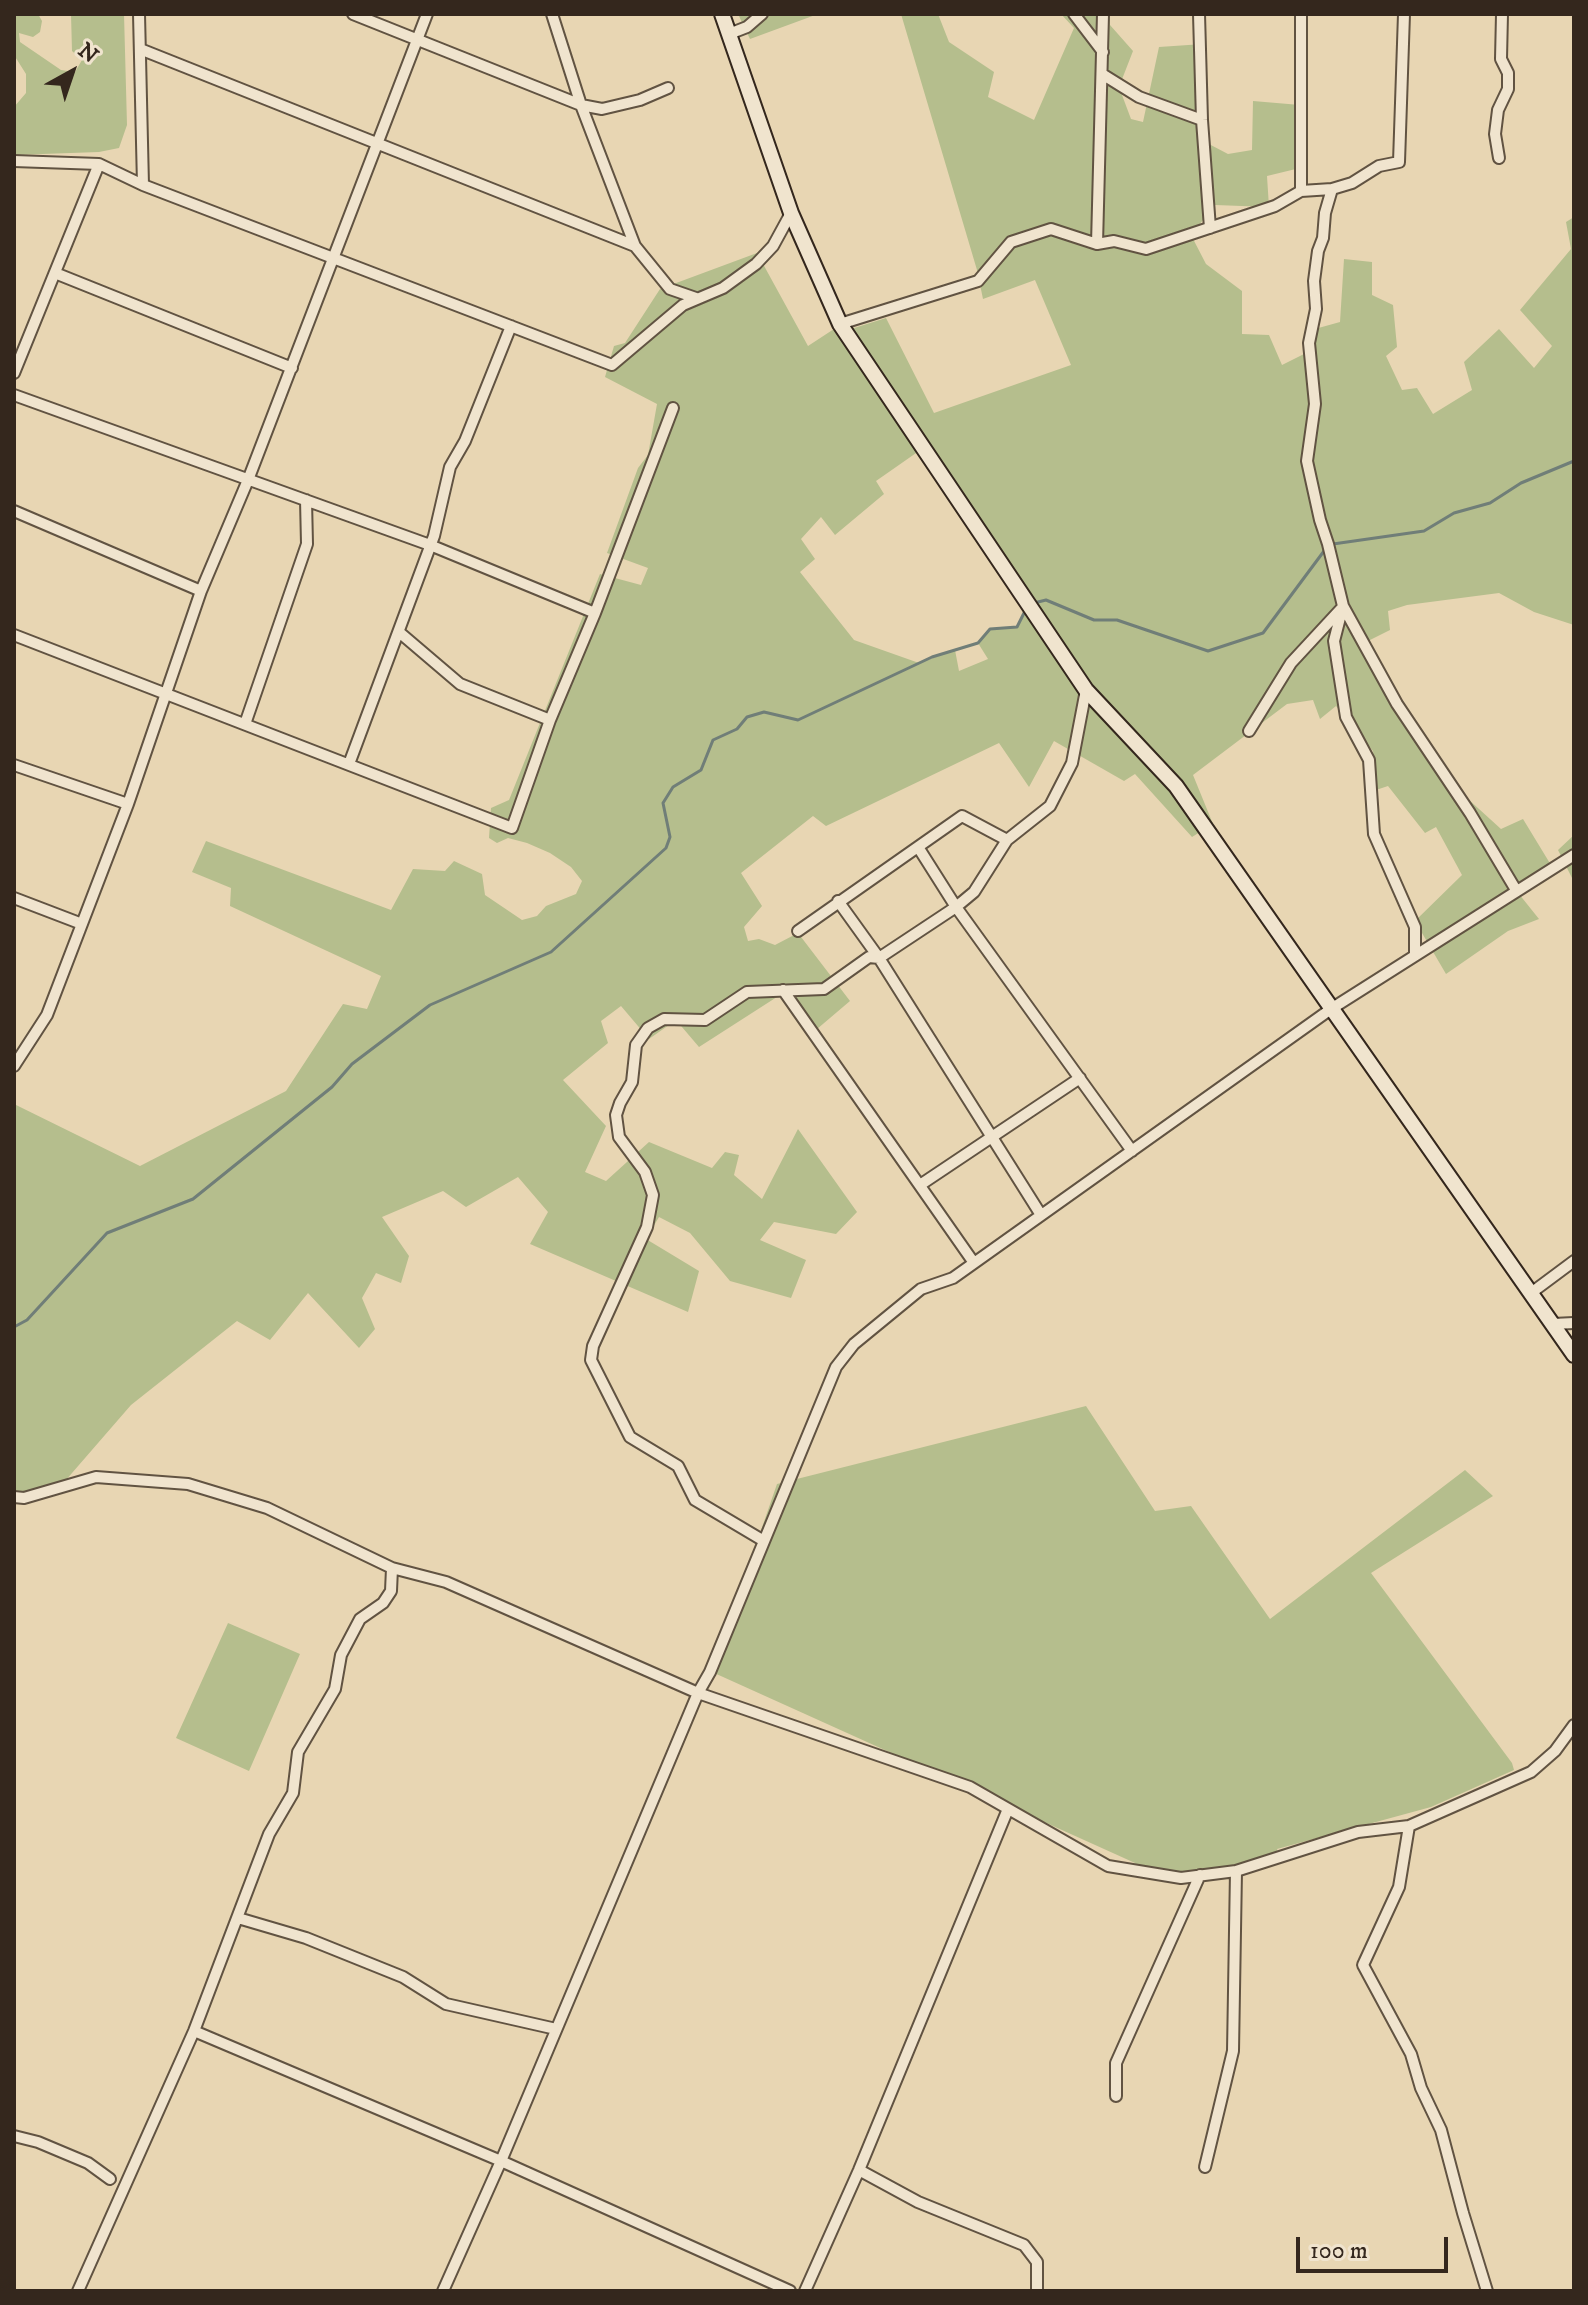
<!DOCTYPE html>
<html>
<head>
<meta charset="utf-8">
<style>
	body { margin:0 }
	#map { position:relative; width:1588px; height:2305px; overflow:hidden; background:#e8d6b3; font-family:"IM FELL DW Pica",serif }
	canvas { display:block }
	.frame { position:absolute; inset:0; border:16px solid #34271d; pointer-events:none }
	.north { position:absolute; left:32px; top:32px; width:80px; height:80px; -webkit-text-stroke:6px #f0e4ce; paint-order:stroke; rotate:40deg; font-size:22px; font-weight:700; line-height:32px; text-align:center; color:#34271d }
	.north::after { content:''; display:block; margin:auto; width:28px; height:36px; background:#34271d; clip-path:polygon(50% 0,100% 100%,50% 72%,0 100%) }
	.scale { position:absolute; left:1296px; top:2237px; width:152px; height:36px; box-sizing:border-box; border:4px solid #34271d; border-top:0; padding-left:10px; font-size:24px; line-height:28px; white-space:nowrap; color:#34271d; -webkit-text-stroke:6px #f0e4ce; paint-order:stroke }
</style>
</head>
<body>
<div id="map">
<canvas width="1588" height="2305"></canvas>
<div class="frame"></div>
<div class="north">N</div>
<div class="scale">100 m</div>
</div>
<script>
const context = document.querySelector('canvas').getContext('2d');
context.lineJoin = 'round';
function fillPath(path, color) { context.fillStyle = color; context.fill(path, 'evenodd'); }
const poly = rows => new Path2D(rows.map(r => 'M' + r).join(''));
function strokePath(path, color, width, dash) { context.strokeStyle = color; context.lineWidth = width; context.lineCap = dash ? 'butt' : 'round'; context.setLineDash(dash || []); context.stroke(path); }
fillPath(poly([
	[38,14,42,21,40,32,33,37,19,33,20,42,61,70,75,72,82,60,72,51,71,14,124,14,127,125,119,148,99,152,14,155,14,107,26,93,26,74,14,55,14,15],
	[738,14,818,14,750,39],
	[901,14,938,14,949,42,994,72,988,97,1034,120,1074,28,1061,14,1110,14,1110,25,1133,51,1119,87,1131,119,1143,122,1159,47,1203,44,1207,143,1228,154,1252,150,1253,101,1300,105,1304,167,1267,176,1269,207,1215,205,1191,235,1206,264,1242,291,1242,334,1269,335,1282,365,1304,354,1304,332,1340,322,1344,259,1372,262,1372,295,1393,305,1397,347,1386,356,1402,390,1417,388,1433,414,1472,390,1464,362,1499,329,1534,368,1552,346,1520,310,1571,249,1566,222,1574,217,1574,625,1534,612,1499,593,1407,605,1388,611,1390,630,1364,643,1446,779,1501,829,1523,819,1554,870,1515,889,1539,919,1508,931,1446,974,1415,921,1462,875,1436,827,1425,833,1388,786,1376,790,1373,751,1336,706,1320,719,1313,700,1287,704,1193,775,1213,824,1192,837,1135,774,1124,781,1054,741,1029,787,999,743,826,826,813,816,741,873,762,906,744,927,748,941,759,939,775,945,798,933,850,1001,810,1035,780,995,699,1047,676,1020,649,1039,621,1006,601,1021,608,1043,563,1080,606,1126,585,1172,606,1181,649,1142,712,1168,725,1152,739,1155,734,1175,762,1199,798,1129,857,1212,836,1234,774,1222,760,1240,806,1260,791,1298,730,1281,690,1233,659,1217,646,1239,699,1271,688,1312,530,1244,548,1212,518,1177,466,1207,443,1191,382,1217,409,1256,401,1283,376,1273,362,1298,375,1329,359,1348,308,1293,270,1340,237,1321,131,1405,59,1488,14,1497,14,1104,140,1166,286,1091,343,1004,367,1009,381,976,230,906,231,888,192,872,206,841,391,910,413,869,445,871,454,861,482,874,485,895,522,920,537,916,546,906,576,894,582,881,571,867,550,853,527,843,508,838,497,843,489,838,491,808,509,800,600,574,641,585,648,568,607,553,638,468,648,455,657,404,605,377,614,346,625,343,660,289,757,253,808,346,834,329,851,329,886,318,934,413,1071,365,1035,280,983,299,977,270],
	[929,444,1025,611,1017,627,990,629,978,643,988,659,959,671,955,650,919,663,854,640,800,572,815,559,801,539,821,517,835,535,884,494,876,481],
	[1574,835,1574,882,1558,850],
	[1086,1406,1155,1511,1191,1506,1270,1619,1465,1470,1493,1496,1371,1573,1512,1763,1514,1770,1431,1807,1277,1849,1280,1857,1181,1878,1139,1871,1135,1863,712,1672,777,1484],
	[228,1623,300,1654,249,1771,176,1738]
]), '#b5be8d');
strokePath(poly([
	[1333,544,1424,531,1454,513,1490,503,1521,483,1574,461],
	[1034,603,1046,600,1094,620,1117,620,1208,651,1263,633,1327,547],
	[14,1327,27,1320,107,1233,193,1199,332,1087,352,1064,430,1005,551,952,666,848,670,837,663,803,673,787,701,770,713,740,737,729,747,717,764,712,798,720,932,657,978,643,990,629,1017,627,1025,611]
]), '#707e78', 3);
const minor = poly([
	[139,14,143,185],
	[353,14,581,105,602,109,640,100,668,88],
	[552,14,581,105,635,246,670,289,696,298],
	[1074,14,1103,52],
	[1199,14,1202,120,1210,228],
	[1301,14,1301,191],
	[729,34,747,27,762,14],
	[140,49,635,246],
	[1102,74,1139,97,1202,120],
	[1499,158,1495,134,1498,110,1508,89,1508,73,1501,59,1502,14],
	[14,161,99,164,143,185,612,365,683,305,723,288,756,264,773,246,791,213],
	[1332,189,1325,213,1323,238,1318,251,1314,281,1316,309,1309,343,1315,404,1307,461,1320,520,1328,544,1343,606,1397,704,1470,813,1516,890],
	[1097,244,1103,14],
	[55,273,292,368],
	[840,324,978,281,1011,242,1051,229,1097,244,1114,241,1146,249,1275,206,1301,191,1332,189,1352,183,1379,166,1399,162,1404,14],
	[14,373,99,164],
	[14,395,430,545,595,613],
	[14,511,201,591],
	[1343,606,1334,641,1346,717,1369,760,1374,834,1415,927,1415,955],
	[399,632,460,684,550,720],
	[14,635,512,828,550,720,595,613,673,408],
	[245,724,307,544,306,500],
	[1249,731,1291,663,1341,609],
	[349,764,434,536,450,467,465,441,511,326],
	[14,765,128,804],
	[918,847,956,907,1132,1151],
	[14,898,82,924],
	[838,901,879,958,1041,1215],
	[798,931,962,816,1007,840],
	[783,990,974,1263],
	[14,1066,47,1015,128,804,201,591,248,480,427,14],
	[920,1185,1080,1078],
	[1531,1293,1574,1261],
	[1553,1324,1574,1323],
	[14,1497,24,1498,96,1477,188,1484,267,1508,392,1568,446,1582,698,1693,970,1787,1108,1866,1181,1878,1236,1871,1358,1832,1409,1826,1531,1772,1555,1751,1574,1725],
	[764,1541,695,1500,678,1466,630,1437,591,1360,593,1346,647,1227,653,1195,645,1172,619,1137,616,1115,620,1103,632,1082,636,1045,648,1028,664,1019,705,1020,747,992,824,989,869,957,879,958,956,907,974,892,1007,840,1050,806,1072,763,1086,690],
	[1409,1826,1399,1887,1363,1965,1411,2054,1421,2088,1441,2130,1463,2213,1487,2291],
	[238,1918,306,1938,403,1977,446,2004,556,2029],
	[194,2031,501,2161,790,2291],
	[1116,2096,1116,2063,1200,1875],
	[14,2136,38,2142,88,2163,110,2179],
	[1205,2167,1233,2051,1236,1871],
	[859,2170,918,2202,1024,2245,1037,2262,1037,2291],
	[78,2291,194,2031,269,1834,293,1793,298,1752,335,1689,341,1655,360,1619,383,1603,391,1591,392,1568],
	[443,2291,501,2161,698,1693,710,1672,836,1367,854,1344,921,1289,953,1278,1331,1009,1574,855],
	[805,2291,859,2170,1008,1809]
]);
const secondary = poly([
	[722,14,791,213,840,324,1086,690,1176,786,1574,1355]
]);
strokePath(minor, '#615342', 14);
strokePath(secondary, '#34271d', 18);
strokePath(minor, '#f0e4ce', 10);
strokePath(secondary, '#f0e4ce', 14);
</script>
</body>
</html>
